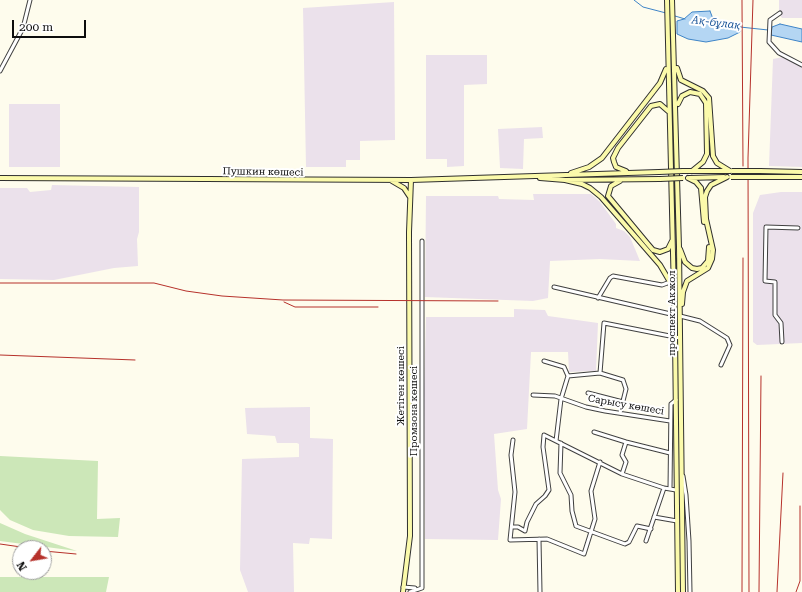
<!DOCTYPE html>
<html>
<head>
<meta charset="utf-8">
<style>
	body { margin:0 }
	#map { position:relative; width:802px; height:592px; overflow:hidden; background:#fefced; font-family:"Roboto Serif",serif }
	canvas { display:block }
	.north { position:absolute; left:12px; top:540px; width:40px; height:40px; box-sizing:border-box; background:#fff; border:1px solid #9e9e9e; border-radius:50%; rotate:239deg; font-size:11px; font-weight:700; line-height:16px; text-align:center; color:#0d0d0d }
	.north::after { content:''; display:block; margin:auto; width:14px; height:18px; background:#b6312b; clip-path:polygon(50% 0,100% 100%,50% 72%,0 100%) }
	.scale { position:absolute; left:12px; top:20px; width:74px; height:18px; box-sizing:border-box; border:2px solid #0d0d0d; border-top:0; padding-left:5px; font-size:12px; line-height:14px; white-space:nowrap; color:#0d0d0d; -webkit-text-stroke:3px #fff; paint-order:stroke }
</style>
</head>
<body>
<div id="map">
<canvas width="802" height="592"></canvas>
<div class="north">N</div>
<div class="scale">200 m</div>
</div>
<script>
const context = document.querySelector('canvas').getContext('2d');
context.lineJoin = 'round';
function fillPath(path, color) { context.fillStyle = color; context.fill(path, 'evenodd'); }
const poly = rows => new Path2D(rows.map(r => 'M' + r).join(''));
function strokePath(path, color, width, dash) { context.strokeStyle = color; context.lineWidth = width; context.lineCap = dash ? 'butt' : 'round'; context.setLineDash(dash || []); context.stroke(path); }
function label(font, color, halo, rows, align = 'center') {
  context.font = font + ' "Roboto Serif",serif'; context.lineWidth = 4; context.setLineDash([]); context.textBaseline = 'middle'; context.strokeStyle = halo; context.fillStyle = color; for (const [text, x, y, turn = 0] of rows) {
    context.save(); context.translate(x, y); context.rotate((+turn || 0) * Math.PI / 180); context.textAlign = isNaN(turn) ? turn : align; if (halo) context.strokeText(text, 0, 0); context.fillText(text, 0, 0); context.restore();
  }
}
fillPath(poly([
	[779,0,802,0,802,18,782,18,779,14],
	[394,2,395,140,360,141,360,160,346,160,346,167,306,167,303,8],
	[426,55,487,55,487,84,464,85,464,166,447,167,447,159,426,159],
	[783,57,802,67,802,167,769,166,773,59],
	[9,104,60,104,60,167,9,167],
	[542,127,543,138,524,139,523,169,500,168,498,129],
	[52,185,139,187,139,232,137,239,138,266,114,268,54,280,0,279,0,188,27,188,30,192,51,190],
	[781,192,802,192,802,343,757,345,753,342,753,213,760,195],
	[533,194,591,194,600,202,616,224,616,228,624,231,630,237,640,261,600,259,550,261,548,298,533,301,425,297,426,196,498,196,499,199,534,200],
	[514,309,545,310,548,316,598,323,596,371,569,372,568,352,531,352,527,429,494,434,498,490,501,499,498,540,425,539,424,389,426,317,514,317],
	[310,407,310,438,333,439,332,539,310,538,309,544,293,543,294,592,248,592,240,570,242,459,299,457,299,444,297,443,277,443,275,436,247,434,245,408]
]), '#ebe1eb');
fillPath(poly([
	[0,456,98,461,97,519,120,518,118,537,69,536,33,530,10,520,0,510],
	[0,523,25,534,77,551,0,541],
	[109,577,106,592,0,592,0,577]
]), '#cce7b8');
const water = poly([
	[710,11,715,24,740,25,740,32,728,38,706,42,688,39,677,34,677,21,684,19,692,12,710,11],
	[780,24,802,29,802,42,771,35,772,27,780,24]
]);
fillPath(water, '#b4d6f3');
strokePath(water, '#3e84c7', 1);
strokePath(poly([
	[634,0,643,7,666,13],
	[675,16,685,19],
	[740,27,768,30]
]), '#3e84c7', 1);
const street = poly([
	[780,13,770,20,769,42,779,53,802,65],
	[0,71,23,28,30,0],
	[554,287,675,315],
	[598,298,610,278,613,276,662,285,670,282],
	[680,316,700,321,727,338,730,345,721,365],
	[782,342,781,323,775,315,775,282,765,281,766,227,798,228],
	[544,361,564,367,568,376,600,373,623,380,626,389,620,413],
	[600,373,604,323,680,338],
	[588,393,623,402],
	[533,395,555,396,586,407,605,411,670,421],
	[594,432,626,442,670,453],
	[513,440,511,455,515,492,510,540,547,539,584,554,595,519,591,491,600,462],
	[556,441,561,399,568,376],
	[561,443,560,473,571,495,572,511,576,526,625,544,629,542,637,526,651,529],
	[622,474,626,462,622,455,626,442],
	[683,476,686,495,689,541,690,592],
	[670,489,671,404,676,400],
	[654,517,677,521],
	[512,527,518,527,525,531,527,522,536,504,545,496,549,490,543,447,544,435,622,474,664,488,676,490],
	[539,539,540,592],
	[646,541,664,488],
	[403,587,415,588],
	[410,592,422,588,422,241]
]);
const secondary = poly([
	[667,0,675,337,678,592],
	[672,0,679,247,683,592],
	[677,68,681,80,703,91,709,98,713,156,717,163,730,171],
	[678,104,682,96,690,92,700,94,706,103,707,154,703,162,692,171],
	[626,171,616,167,614,162,613,158,618,148,651,106,660,104,668,111],
	[683,171,729,171],
	[760,171,802,172],
	[571,173,589,167,602,158,660,83,666,69],
	[759,177,802,177],
	[0,178,411,180,659,172],
	[540,178,565,180,660,179],
	[688,178,696,182,701,188,704,222],
	[689,178,724,177],
	[565,180,582,184,590,188,601,197,660,265,670,282,672,290],
	[392,181,404,188,410,197],
	[620,181,611,186,608,196,647,243,653,250,660,252,668,249,672,241],
	[680,249,685,262,692,268,697,269,702,268,708,261,709,247],
	[682,304,683,292,687,281,708,268,712,259,713,250,706,219,705,197,707,191,711,185,727,177],
	[403,592,410,536,409,232,411,180]
]);
strokePath(street, '#404040', 5);
strokePath(secondary, '#2f2f2f', 6);
strokePath(street, '#fff', 3);
strokePath(secondary, '#fbfaab', 4);
strokePath(poly([
	[742,0,743,166],
	[0,283,154,283,186,291,222,296,283,300,498,301],
	[284,302,295,307,378,307],
	[0,355,135,360],
	[0,544,28,548],
	[44,551,76,554],
	[742,592,743,258],
	[749,592,748,158,753,0],
	[759,592,761,376],
	[777,592,783,473],
	[796,592,800,581,800,506]
]), '#b6312b', 1);
const secondaryBridge = poly([
	[732,171,760,171],
	[659,172,683,171],
	[731,177,759,177],
	[660,179,683,178]
]);
strokePath(secondaryBridge, '#2f2f2f', 6, []);
strokePath(secondaryBridge, '#fbfaab', 4);
label('10px', '#0d0d0d', '#fff', [
	["Пушкин көшесі",263,172,1],
	["проспект Акжол",672,313,-90],
	["Жетіген көшесі",401,386,-90],
	["Сарысу көшесі",626,405,10],
	["Промзона көшесі",414,411,-90]
]);
label('italic 11px', '#1c5699', '#fff', [
	["Ақ-бұлақ",716,23,7]
]);
</script>
</body>
</html>
